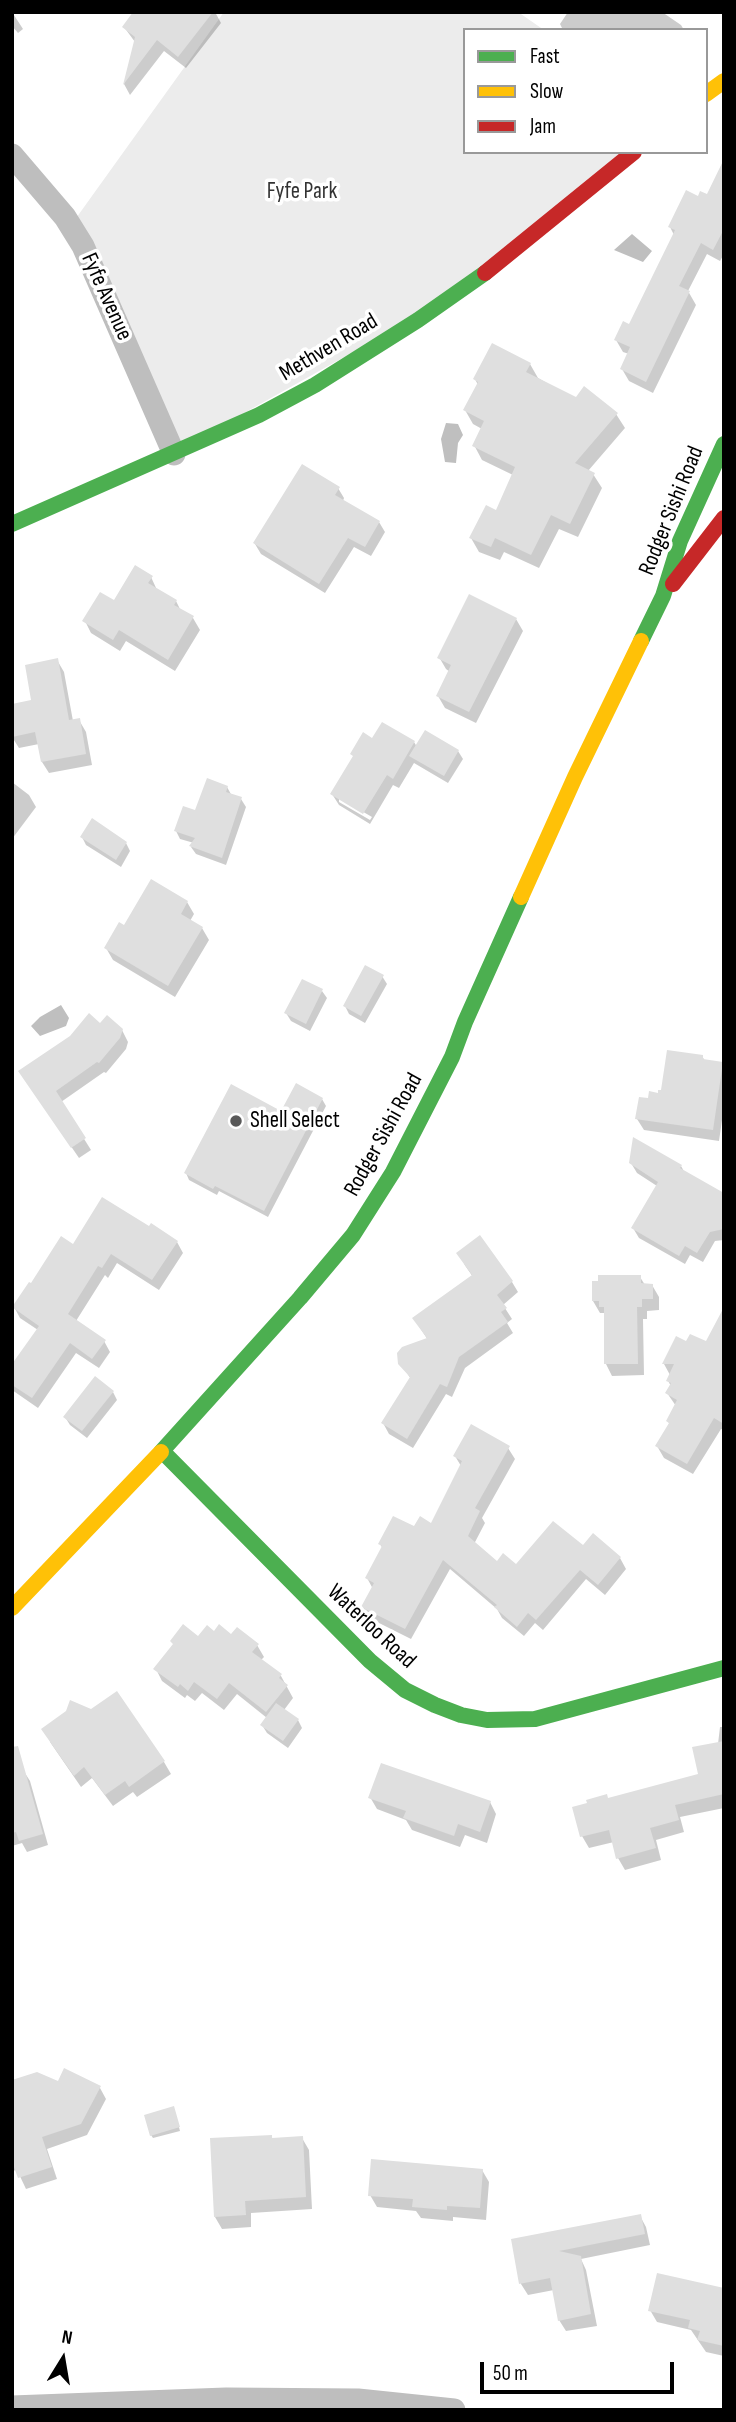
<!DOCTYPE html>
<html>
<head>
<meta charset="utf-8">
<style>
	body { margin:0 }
	#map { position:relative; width:736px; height:2422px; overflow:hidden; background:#fff; font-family:"Sofia Sans Condensed",sans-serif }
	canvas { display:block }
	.frame { position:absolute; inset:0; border:14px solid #000; pointer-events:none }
	.legend { position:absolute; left:463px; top:28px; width:245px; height:126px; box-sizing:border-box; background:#fff; border:2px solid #999; margin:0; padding:9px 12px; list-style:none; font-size:21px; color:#000 }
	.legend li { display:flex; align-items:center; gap:14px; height:35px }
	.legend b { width:35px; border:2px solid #999 }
	.north { position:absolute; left:28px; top:2324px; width:70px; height:70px; -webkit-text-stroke:5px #fff; paint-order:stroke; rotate:11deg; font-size:19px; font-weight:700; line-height:28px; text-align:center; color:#000 }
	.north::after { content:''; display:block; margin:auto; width:24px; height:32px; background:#000; clip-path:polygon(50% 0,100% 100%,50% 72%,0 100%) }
	.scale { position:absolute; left:480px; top:2362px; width:194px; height:32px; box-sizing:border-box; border:4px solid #000; border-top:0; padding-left:9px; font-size:21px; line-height:24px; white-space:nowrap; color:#000; -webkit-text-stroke:5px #fff; paint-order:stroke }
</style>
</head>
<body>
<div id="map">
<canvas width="736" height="2422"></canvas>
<div class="frame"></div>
<ul class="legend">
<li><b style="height:9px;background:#4caf50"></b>Fast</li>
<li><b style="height:9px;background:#ffc107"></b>Slow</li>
<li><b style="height:9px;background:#c62828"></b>Jam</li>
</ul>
<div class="north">N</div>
<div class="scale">50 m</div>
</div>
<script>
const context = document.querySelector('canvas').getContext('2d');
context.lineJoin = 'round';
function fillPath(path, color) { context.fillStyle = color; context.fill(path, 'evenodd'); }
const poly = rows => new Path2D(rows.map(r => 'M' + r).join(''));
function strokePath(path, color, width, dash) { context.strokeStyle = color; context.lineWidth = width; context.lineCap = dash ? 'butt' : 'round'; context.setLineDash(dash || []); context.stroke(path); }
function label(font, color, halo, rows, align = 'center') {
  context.font = font + ' "Sofia Sans Condensed",sans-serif'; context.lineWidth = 7; context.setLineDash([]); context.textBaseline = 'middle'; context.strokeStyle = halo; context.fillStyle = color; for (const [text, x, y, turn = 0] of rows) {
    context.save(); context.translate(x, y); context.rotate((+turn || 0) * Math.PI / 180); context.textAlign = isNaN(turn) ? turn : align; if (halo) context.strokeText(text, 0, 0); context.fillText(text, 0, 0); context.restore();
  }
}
fillPath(poly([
	[224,12,518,12,544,30,465,30,465,152,635,152,437,305,171,454,69,228]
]), '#ececec');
fillPath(poly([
	[632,234,652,251,643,262,614,250],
	[446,423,458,424,463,435,458,443,456,463,445,462,441,439],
	[61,1005,69,1018,66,1026,40,1036,31,1026,40,1017]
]), '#bfbfbf');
fillPath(poly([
	[12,12,23,29,18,33,12,26],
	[136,12,215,12,221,23,186,68,164,51,130,95,124,84,135,42,124,27],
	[568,12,662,12,681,25,684,30,563,30,560,24],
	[724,179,724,254,720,261,707,254,688,291,696,305,653,393,629,381,622,369,629,354,623,352,616,340,630,326,674,235,670,227,698,198,708,196],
	[530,364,538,378,576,400,616,414,625,428,588,471,593,474,602,488,578,537,559,529,539,568,504,552,500,560,479,552,471,538,497,512,513,475,482,460,474,445,482,429,473,424,465,410,478,385,475,379],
	[338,488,344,498,343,501,379,522,385,532,371,556,354,547,325,593,261,554,255,544],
	[151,577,157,590,176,601,181,611,193,618,200,630,175,671,126,641,120,651,91,633,85,621],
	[516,619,523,631,476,723,445,708,438,696,450,672,446,669,439,657],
	[57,660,64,672,73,721,79,720,86,732,92,765,49,773,42,762,39,744,19,748,12,737],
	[373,740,414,742,417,747,458,751,463,759,448,783,414,763,399,788,393,785,370,824,339,805,332,794],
	[339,798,372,817,370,820,339,802],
	[12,782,29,795,36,807,12,839],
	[227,787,232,796,241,799,246,807,226,865,196,854,191,847,194,843,180,839,176,831],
	[82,837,126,843,130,851,121,867,86,845],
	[187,902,194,914,190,921,202,928,209,940,175,997,113,960,106,948,125,927],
	[382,976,387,984,365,1023,349,1014,345,1006],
	[322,991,327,998,310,1031,291,1021,286,1013],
	[100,1025,122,1030,128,1042,126,1049,106,1073,104,1072,61,1102,91,1150,79,1158,27,1082,72,1037],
	[702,1056,705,1061,722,1064,724,1067,724,1106,719,1141,644,1130,637,1119],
	[322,1099,326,1106,268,1217,219,1191,217,1195,189,1180,186,1173,282,1114],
	[631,1163,681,1166,685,1173,724,1196,724,1240,715,1241,703,1262,690,1255,685,1264,639,1238,633,1228,657,1186,637,1173],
	[177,1242,183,1253,159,1290,117,1263,108,1278,105,1275,76,1321,104,1341,110,1352,99,1368,76,1353,38,1408,12,1390,12,1367,38,1330,20,1318,14,1307,74,1246],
	[464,1264,512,1282,518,1292,503,1305,512,1319,507,1323,513,1333,465,1368,452,1397,446,1394,413,1448,389,1434,383,1423,411,1379,398,1360,428,1340,414,1319,473,1277],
	[640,1277,645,1285,652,1285,659,1297,659,1310,647,1311,647,1319,643,1319,644,1375,612,1376,606,1364,604,1313,600,1313,593,1301],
	[724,1318,724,1430,721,1429,693,1474,664,1458,657,1446,670,1425,668,1421,676,1406,667,1393,671,1386,668,1381,670,1375,664,1364,687,1343,707,1344],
	[113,1392,117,1400,87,1438,70,1425,65,1417],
	[508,1448,515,1459,482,1518,485,1523,474,1544,497,1563,517,1566,583,1548,620,1558,626,1569,605,1595,586,1579,543,1630,535,1623,524,1636,502,1618,497,1609,450,1569,411,1639,369,1618,363,1607,373,1589,367,1578,383,1549,380,1544,415,1528,432,1525,461,1466,455,1456],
	[215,1633,257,1645,264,1657,261,1660,281,1676,293,1698,284,1710,298,1720,302,1728,288,1748,267,1733,262,1725,267,1718,237,1694,224,1710,202,1693,195,1701,187,1695,185,1698,162,1681,156,1669,199,1638],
	[720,1727,724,1727,724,1808,680,1817,684,1832,656,1840,661,1860,625,1870,618,1858,614,1842,589,1848,582,1836,609,1800,700,1775,718,1744],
	[50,1742,164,1762,171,1774,137,1797,133,1792,113,1806,92,1778,81,1787],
	[23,1770,30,1781,48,1845,27,1852,22,1843,12,1846,12,1773],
	[370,1797,490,1802,496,1814,487,1843,465,1835,460,1847,412,1830,406,1820,377,1809],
	[12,2082,100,2088,106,2099,87,2135,47,2149,57,2179,26,2189,17,2170,12,2171],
	[175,2112,180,2131,153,2138,151,2135],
	[271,2136,273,2139,302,2138,309,2150,312,2209,251,2213,251,2227,222,2229,215,2217],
	[482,2170,489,2182,486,2220,453,2217,453,2221,421,2218,416,2211,377,2207,370,2195],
	[640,2216,646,2227,650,2245,581,2259,586,2270,597,2326,566,2331,559,2320,554,2290,528,2295,521,2284,513,2240],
	[724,2290,724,2356,706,2352,691,2330,657,2322,650,2310]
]), '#0003');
fillPath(poly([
	[133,12,213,12,178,57,157,40,123,85,135,37,122,27],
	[724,159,724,229,713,250,701,243,679,286,690,291,646,382,620,369,630,347,614,340,623,321,629,324,675,230,668,227,686,190,698,196,700,191,707,194],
	[492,343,531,363,526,372,576,397,584,386,618,413,575,463,595,473,570,524,551,515,531,555,495,538,491,547,469,538,486,505,496,510,515,467,472,446,484,421,463,410,478,382,473,379],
	[302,464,340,487,335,495,380,521,365,547,348,538,319,584,253,543],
	[135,565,153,576,148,583,177,600,174,605,194,616,168,660,119,630,113,640,82,621,100,592,114,600],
	[469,594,517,618,469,712,436,696,451,665,437,658],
	[58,658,69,720,80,718,86,754,41,762,35,732,12,737,12,704,31,700,25,665],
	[382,722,415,741,393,779,387,775,363,814,330,794,353,756,350,754,363,732,372,738],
	[425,730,459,750,444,776,409,756],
	[207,778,228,786,226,792,242,797,222,858,189,846,195,838,174,831,183,806,195,810],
	[92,818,127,842,116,860,80,837],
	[151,879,188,901,181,914,203,927,168,986,104,948,119,922,124,925],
	[365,965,384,975,361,1016,343,1006],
	[302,979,323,989,306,1024,284,1013],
	[89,1013,100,1023,107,1015,123,1029,120,1038,99,1063,97,1062,56,1091,86,1138,71,1148,18,1071,70,1036],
	[667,1050,703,1055,703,1059,723,1062,713,1130,635,1119,639,1097,648,1098,649,1091,658,1093,658,1090,661,1090],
	[296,1083,323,1098,264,1211,215,1186,213,1189,184,1173,231,1084,281,1111],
	[633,1137,682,1165,680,1168,724,1193,724,1229,710,1232,697,1253,685,1246,679,1256,631,1228,658,1182,629,1163],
	[102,1197,149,1226,151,1223,178,1241,152,1280,111,1254,102,1268,98,1266,68,1314,106,1340,92,1359,70,1343,32,1398,12,1385,12,1364,39,1326,12,1307,29,1282,31,1283,61,1236,73,1244],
	[480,1235,513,1281,497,1295,507,1308,501,1312,508,1322,459,1357,447,1387,440,1384,407,1439,381,1423,410,1377,398,1364,397,1353,402,1347,427,1338,412,1318,472,1275,456,1253],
	[598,1275,641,1275,641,1283,653,1284,653,1299,642,1299,642,1307,637,1307,638,1364,604,1364,604,1307,599,1307,599,1301,592,1301,592,1281,598,1281],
	[724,1307,724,1424,714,1418,687,1464,655,1446,669,1423,666,1421,677,1400,665,1393,671,1383,666,1381,674,1364,662,1364,676,1336,686,1341,690,1334,706,1341],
	[95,1376,114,1391,82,1431,63,1417],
	[471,1424,510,1446,475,1508,480,1511,468,1536,497,1561,503,1553,516,1564,553,1521,583,1545,593,1533,621,1557,598,1585,580,1570,536,1620,528,1613,517,1627,494,1607,497,1605,443,1560,405,1629,361,1607,374,1583,365,1578,382,1546,378,1544,393,1516,414,1526,420,1516,431,1523,462,1461,453,1456],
	[183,1624,198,1636,207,1625,214,1631,219,1624,231,1634,237,1627,259,1644,252,1652,282,1674,279,1678,288,1685,266,1712,229,1683,217,1699,194,1682,188,1691,180,1684,178,1687,153,1669,173,1644,170,1641],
	[117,1691,165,1761,129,1787,125,1781,105,1795,84,1767,74,1776,41,1729,66,1711,70,1700,91,1709],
	[276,1703,299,1719,283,1741,260,1725],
	[724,1741,724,1794,675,1805,679,1820,650,1828,656,1848,616,1859,609,1830,580,1837,572,1807,587,1803,586,1800,607,1794,608,1798,698,1774,692,1747],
	[18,1746,43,1834,19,1841,16,1832,12,1833,12,1747],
	[381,1763,491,1801,480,1832,458,1824,454,1836,403,1818,406,1811,368,1798],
	[64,2068,101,2086,81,2124,42,2137,52,2167,18,2178,12,2162,12,2080,37,2072,58,2081],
	[174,2106,180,2127,150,2136,144,2115],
	[272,2135,272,2138,303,2136,306,2197,245,2201,246,2215,214,2217,210,2138],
	[371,2159,483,2169,480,2208,447,2206,447,2210,412,2207,413,2199,368,2196],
	[641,2214,645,2234,559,2251,581,2256,591,2314,558,2321,550,2278,519,2284,511,2239],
	[657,2273,724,2288,724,2346,697,2340,700,2331,688,2328,690,2320,648,2311]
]), '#dfdfdf');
strokePath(poly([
	[12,155,65,217,83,246,174,454],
	[12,2407,226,2399,358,2400,454,2410]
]), '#bebebe', 23);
strokePath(poly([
	[12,524,259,415,315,385,418,320,485,273],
	[641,641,663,596,680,541,724,444],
	[162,1451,370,1661,405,1690,435,1705,461,1715,487,1720,535,1719,724,1668],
	[161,1452,300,1298,353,1235,393,1172,452,1057,465,1022,521,897]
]), '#4caf50', 16);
strokePath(poly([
	[706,94,724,81],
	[521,897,575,777,641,641],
	[12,1608,161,1452]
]), '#ffc107', 16);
strokePath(poly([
	[485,273,634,152],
	[673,584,724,518]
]), '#c62828', 16);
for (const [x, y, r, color] of [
	[236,1121,7,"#595959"]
]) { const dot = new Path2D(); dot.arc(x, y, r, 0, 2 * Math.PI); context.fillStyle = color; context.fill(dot); strokePath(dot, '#fff', 2.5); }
label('23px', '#333', '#fff', [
	["Fyfe Park",302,192]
]);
label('23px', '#000', '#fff', [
	["Fyfe Avenue",106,297,66],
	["Methven Road",329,348,-31],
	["Rodger Sishi Road",672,511,-68],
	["Rodger Sishi Road",384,1135,-61],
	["Waterloo Road",371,1627,43]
]);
label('23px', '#000', '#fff', [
	["Shell Select",250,1121]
], 'left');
</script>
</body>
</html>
